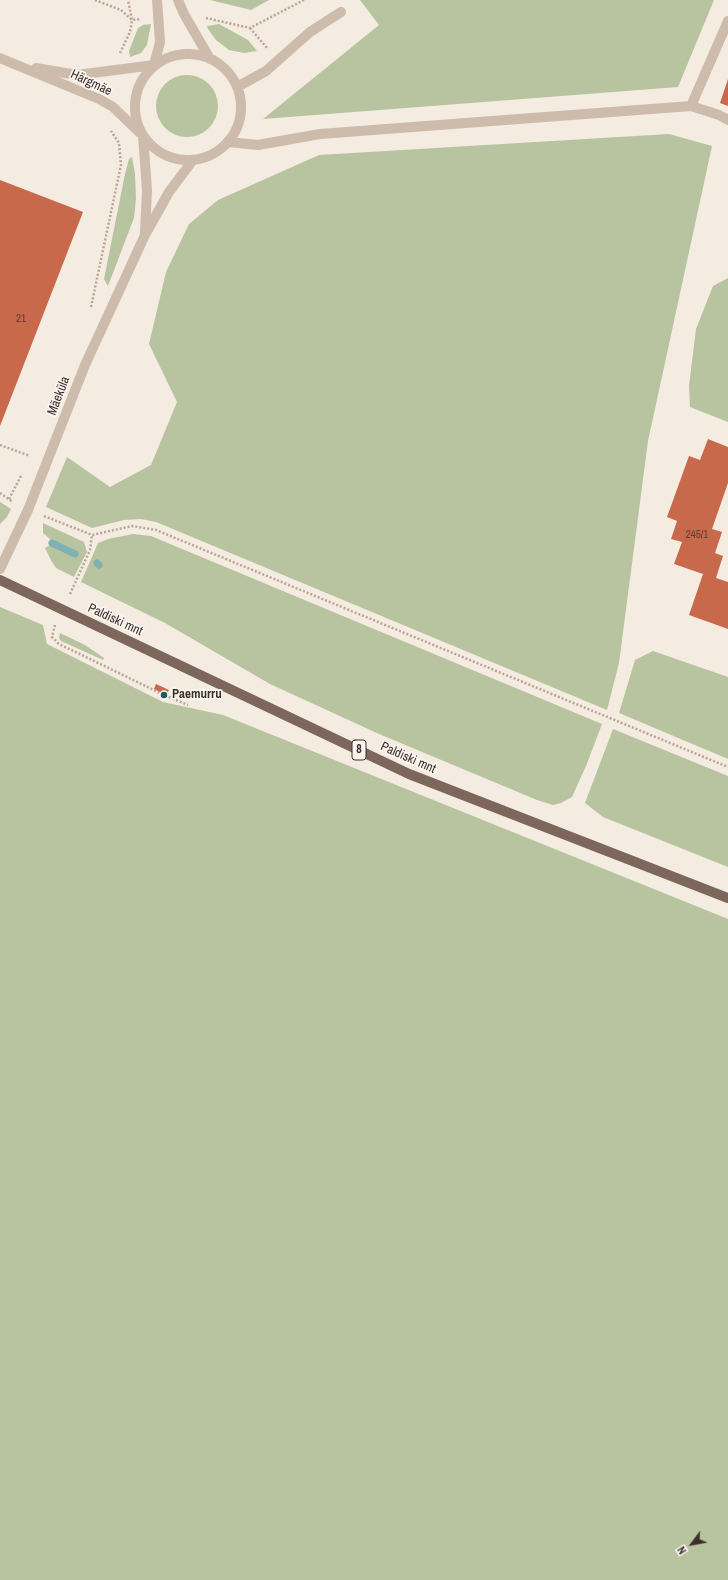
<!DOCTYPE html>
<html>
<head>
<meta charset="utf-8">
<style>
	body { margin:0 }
	#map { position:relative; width:728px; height:1580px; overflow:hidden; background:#f4ebe1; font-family:"Archivo Narrow",sans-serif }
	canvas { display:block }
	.north { position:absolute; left:672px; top:1524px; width:40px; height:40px; -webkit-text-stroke:3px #fbf5ee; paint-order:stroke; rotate:238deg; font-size:11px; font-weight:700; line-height:16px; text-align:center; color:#3b302b }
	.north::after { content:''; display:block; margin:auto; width:14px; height:18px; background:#3b302b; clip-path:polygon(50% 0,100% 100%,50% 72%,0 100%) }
</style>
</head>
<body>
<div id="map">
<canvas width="728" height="1580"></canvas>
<div class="north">N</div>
</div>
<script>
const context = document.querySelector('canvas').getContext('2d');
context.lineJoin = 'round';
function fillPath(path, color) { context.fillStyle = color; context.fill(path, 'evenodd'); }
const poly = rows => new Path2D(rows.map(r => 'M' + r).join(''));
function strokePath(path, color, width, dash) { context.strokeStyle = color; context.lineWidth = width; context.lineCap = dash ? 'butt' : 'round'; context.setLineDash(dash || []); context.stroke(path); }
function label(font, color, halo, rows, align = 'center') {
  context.font = font + ' "Archivo Narrow",sans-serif'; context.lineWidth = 3.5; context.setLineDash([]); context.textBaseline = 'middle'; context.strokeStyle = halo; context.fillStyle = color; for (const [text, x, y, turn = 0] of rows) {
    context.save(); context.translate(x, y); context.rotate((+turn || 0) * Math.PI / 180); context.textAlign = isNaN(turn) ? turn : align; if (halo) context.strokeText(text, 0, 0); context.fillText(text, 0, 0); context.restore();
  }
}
fillPath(poly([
	[210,0,269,0,251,10],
	[360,0,714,0,678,87,263,119,379,25],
	[151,24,147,45,141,53,130,57,129,51,138,28,143,25],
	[219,24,248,40,257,51,244,53,229,50,216,40,208,29,207,26],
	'156 106a31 31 0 1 1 62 0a31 31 0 1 1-62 0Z',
	[669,134,712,146,648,441,619,663,607,710,156,522,141,519,124,520,92,528,46,507,67,457,110,487,151,465,177,402,149,344,166,272,189,224,218,200,319,155],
	[132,157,135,174,136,198,134,218,108,286,104,279,125,174,129,159],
	[728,278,728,422,690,407,689,386,696,329,713,286],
	[0,502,11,509,7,517,0,524],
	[43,523,84,542,87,552,74,577,56,568,52,562,45,548,50,545,50,539,43,533],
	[133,534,151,536,602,724,586,766,572,797,561,803,553,805,537,800,379,734,270,684,165,623,81,582,98,543,108,539],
	[0,607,43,625,47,644,163,702,223,715,728,919,728,1580,0,1580],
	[60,633,85,645,104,658,103,660,61,641,59,638],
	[653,651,728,677,728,759,619,713,635,660],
	[613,729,728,776,728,867,603,817,585,803]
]), '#b8c4a0');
strokePath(poly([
	[52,543,75,554],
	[97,563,99,565]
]), '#7fb0b2', 7);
fillPath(poly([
	[728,79,728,106,720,103],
	[0,180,83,212,0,426],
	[708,439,728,447,728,483,712,529,722,532,715,553,723,556,716,578,728,582,728,629,689,615,703,574,674,564,682,542,671,539,677,521,667,517,689,456,700,460],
	[156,684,169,690,166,695,154,689]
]), '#c8694b');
strokePath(poly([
	[95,0,121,10,132,20,141,19],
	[206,18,250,28,304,0],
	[250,28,267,48],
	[120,53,130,32,132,20,128,0],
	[91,307,121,165,119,143,111,131],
	[0,445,30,456],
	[0,493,13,502],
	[9,499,22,474],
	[44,516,92,535,132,526,156,530,728,767],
	[70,594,90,550,92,535],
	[55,625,52,637,59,644,164,695,188,705]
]), '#b9a596', 2.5, [2, 2]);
strokePath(poly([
	[691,106,728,21],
	[228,142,258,145,320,134,691,106,719,115,728,120]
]), '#cdbbac', 10);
strokePath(poly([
	[178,0,184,14,210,59],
	'135 107a53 53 0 1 1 106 0a53 53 0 1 1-106 0Z',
	[0,58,99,99,113,107,140,133],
	[154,65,160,42,157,0],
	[36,68,77,75,154,65],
	[237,87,266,71,310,32,341,12],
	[143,136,147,190,145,233],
	[0,569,28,510,85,365,145,235,169,192,193,160]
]), '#cdbbac', 10);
strokePath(poly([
	[0,580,409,774,728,898]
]), '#7d675c', 10);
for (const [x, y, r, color] of [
	[164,695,4,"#1f5a5e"]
]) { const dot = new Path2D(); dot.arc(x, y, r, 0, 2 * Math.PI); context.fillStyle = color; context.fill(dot); strokePath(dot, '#fbf5ee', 1.5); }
label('11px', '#5e3e33', null, [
	["21",21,319],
	["245/1",697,535]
]);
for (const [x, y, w] of [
	[359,750,14]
]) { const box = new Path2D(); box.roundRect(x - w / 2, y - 10, w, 20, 3); context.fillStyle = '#fbf5ee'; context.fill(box); strokePath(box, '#3b302b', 1); }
label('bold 12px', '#3b302b', null, [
	["8",359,750]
]);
label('13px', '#3b302b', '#fbf5ee', [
	["Härgmäe",91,83,25],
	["Mäeküla",59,396,-69],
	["Paldiski mnt",115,620,25],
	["Paldiski mnt",408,758,24]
]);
label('bold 13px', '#3b302b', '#fbf5ee', [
	["Paemurru",172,695]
], 'left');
</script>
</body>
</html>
